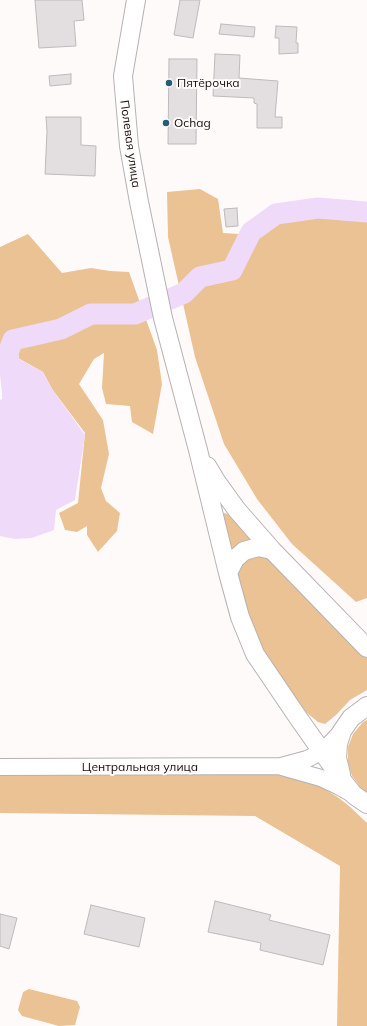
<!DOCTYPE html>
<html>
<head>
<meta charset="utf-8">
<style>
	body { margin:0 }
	canvas { display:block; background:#fffafa }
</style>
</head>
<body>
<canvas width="367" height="1026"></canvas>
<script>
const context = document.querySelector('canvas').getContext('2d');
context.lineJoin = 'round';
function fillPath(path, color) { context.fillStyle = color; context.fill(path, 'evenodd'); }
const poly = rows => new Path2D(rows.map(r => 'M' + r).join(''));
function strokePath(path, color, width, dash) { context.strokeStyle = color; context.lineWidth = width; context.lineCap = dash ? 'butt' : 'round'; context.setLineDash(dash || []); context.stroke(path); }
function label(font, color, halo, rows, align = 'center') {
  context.font = font + ' Mulish,sans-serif'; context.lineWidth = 4; context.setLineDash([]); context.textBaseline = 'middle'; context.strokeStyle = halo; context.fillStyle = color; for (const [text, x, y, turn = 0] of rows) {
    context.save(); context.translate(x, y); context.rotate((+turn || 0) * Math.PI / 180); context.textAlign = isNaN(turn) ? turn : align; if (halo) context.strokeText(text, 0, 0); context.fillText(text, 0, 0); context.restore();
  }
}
fillPath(poly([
	[200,189,218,199,223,233,239,234,251,222,269,223,317,216,367,221,367,598,356,602,292,544,257,499,224,444,195,357,168,237,167,192],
	[28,234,62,273,91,268,110,271,129,272,157,350,162,384,153,434,132,422,130,406,106,404,102,388,104,353,94,359,79,384,103,420,109,454,101,488,106,501,120,513,117,531,98,552,87,535,87,526,77,532,65,530,59,513,78,503,85,433,52,389,43,372,9,353,0,355,0,247],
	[225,513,230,515,254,541,231,553,223,514],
	[258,553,275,561,367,657,367,690,350,700,336,715,325,724,318,722,307,713,285,686,263,653,251,627,235,571,239,563],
	[367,720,367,793,361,788,352,776,348,762,348,747,353,734,363,722],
	[0,775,281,775,298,778,316,784,336,796,348,805,367,823,367,1026,337,1026,340,866,255,816,0,813],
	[29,989,77,1001,80,1007,75,1025,59,1026,22,1016,18,1010,23,992]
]), '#ebc293');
fillPath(poly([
	[8,353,43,372,52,389,85,435,75,500,56,510,54,530,32,538,15,539,0,536,0,400,2,399,3,375,0,361,0,355]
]), '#f0dafa');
strokePath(poly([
	[0,425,15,413,8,353,13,340,61,329,91,314,135,314,184,293,200,277,232,270,251,232,276,214,318,208,367,212]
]), '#f0dafa', 21);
const building = poly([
	[35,0,82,0,84,20,74,21,76,46,39,48,35,0],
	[180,0,200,0,193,38,174,35,180,0],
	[221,24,255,27,254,37,219,34,221,24],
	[276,26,297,27,296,43,298,43,298,53,279,54,279,38,275,38,276,26],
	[215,54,240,55,239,78,278,81,275,117,282,117,282,128,257,128,257,104,254,103,254,98,213,96,215,54],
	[169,59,197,59,196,144,168,144,169,59],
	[71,74,71,84,50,86,49,76,71,74],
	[46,117,81,117,81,145,96,146,95,176,45,174,47,131,46,117],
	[237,208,238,226,226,227,224,209,237,208],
	[215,901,271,915,269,920,330,935,323,965,260,950,261,943,208,932,215,901],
	[91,905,145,918,139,947,84,934,91,905],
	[0,914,17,918,9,949,0,946,0,914]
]);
fillPath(building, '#e3dee0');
strokePath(building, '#beb9bb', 1);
const secondary = poly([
	[0,767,281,766,307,759,323,751,342,731],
	[282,767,321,778,338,786,352,794]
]);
const primary = poly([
	[136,0,123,76,129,146,139,202,163,318,198,450,228,573,240,617,255,654,299,719,345,784,354,795,367,804],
	[207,466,216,481,237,510,272,550,367,648],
	[228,573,235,559,244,551,258,547,272,550],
	[341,774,337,758,338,744,342,731,351,718,367,706]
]);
strokePath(secondary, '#b7b1b2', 18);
strokePath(primary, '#b7b1b2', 20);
strokePath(secondary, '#fff', 16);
strokePath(primary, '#fff', 18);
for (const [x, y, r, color] of [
	[169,83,4,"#235e76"],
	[166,123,4,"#235e76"]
]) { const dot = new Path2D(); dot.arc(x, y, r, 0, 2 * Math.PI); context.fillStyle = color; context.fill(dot); strokePath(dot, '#fffafa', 1.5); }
label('12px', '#121010', '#fffafa', [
	["Пятёрочка",177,83],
	["Ochag",174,123]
], 'left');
label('12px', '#121010', '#fffafa', [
	["Полевая улица",130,144,82],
	["Центральная улица",140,767]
]);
</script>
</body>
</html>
